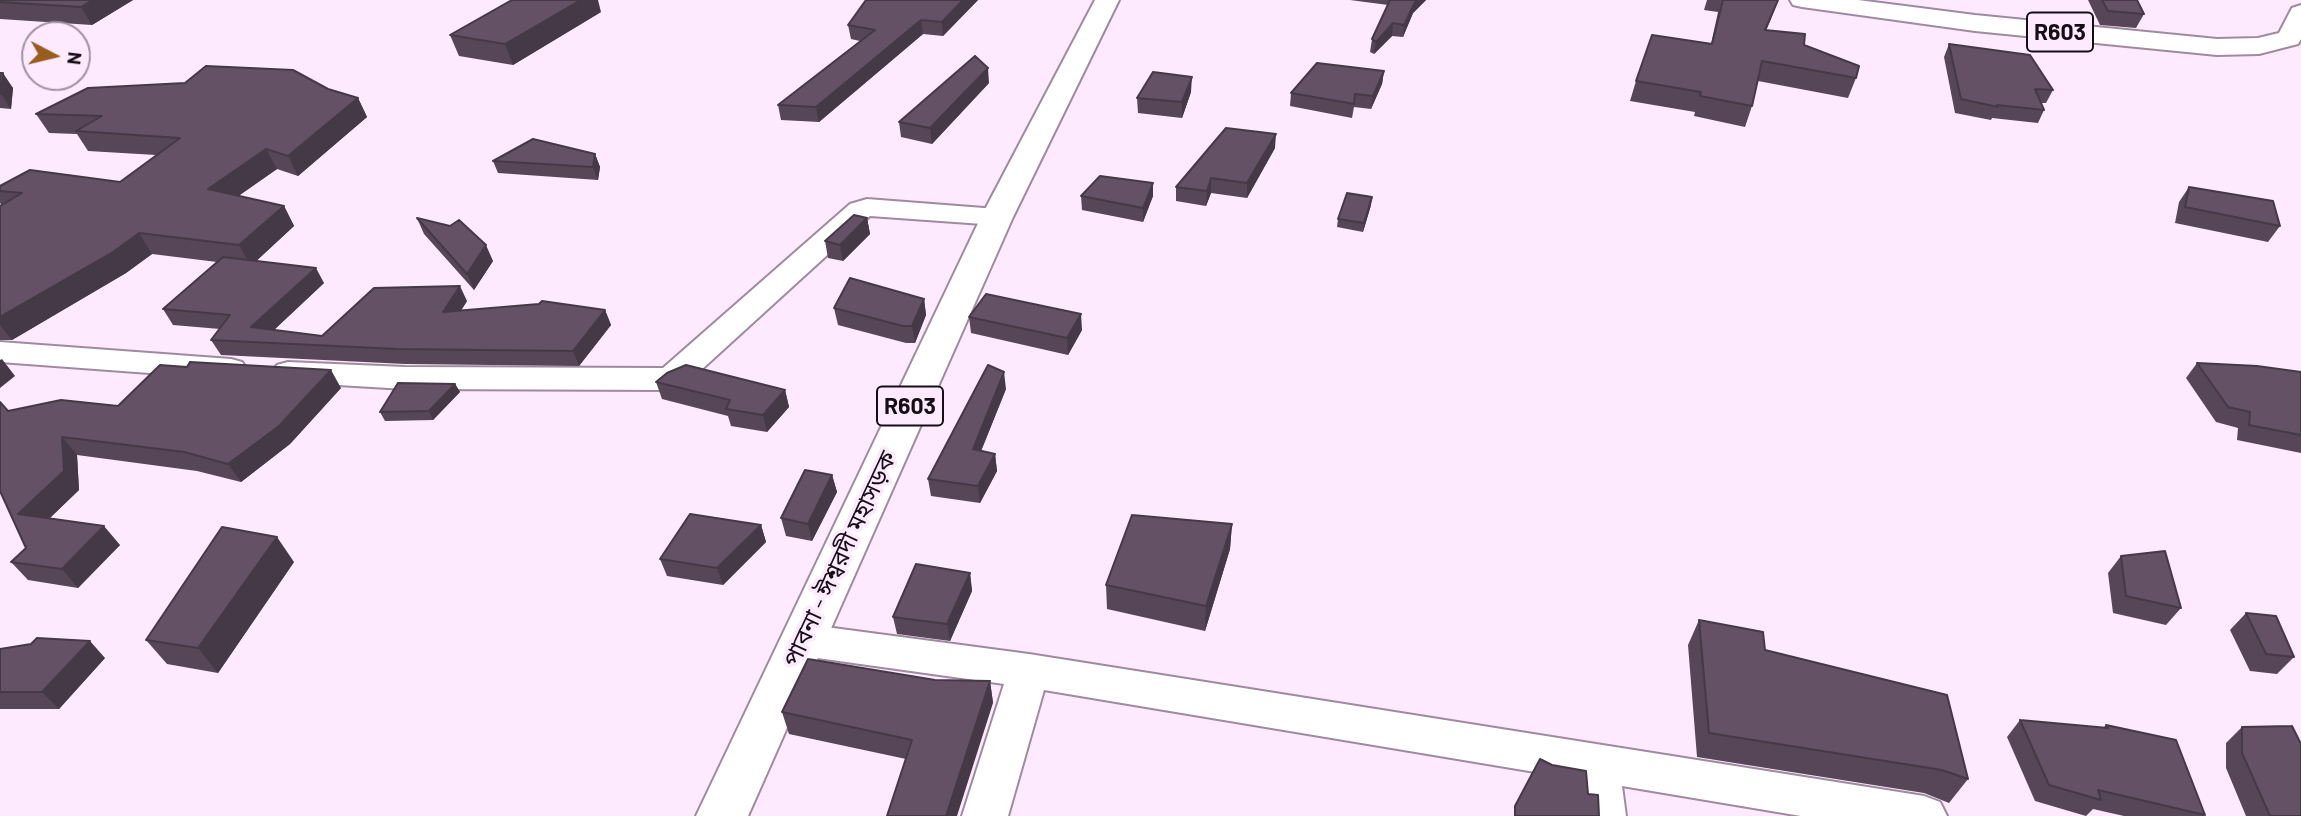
<!DOCTYPE html>
<html>
<head>
<meta charset="utf-8">
<style>
	body { margin:0 }
	#map { position:relative; width:2301px; height:816px; overflow:hidden; background:#fdeafe; font-family:Barlow,sans-serif }
	canvas { display:block }
	.north { position:absolute; left:21px; top:21px; width:70px; height:70px; box-sizing:border-box; background:#fdeafe; border:2px solid #a192a1; border-radius:50%; rotate:97deg; font-size:19px; font-weight:700; line-height:28px; text-align:center; color:#160e16 }
	.north::after { content:''; display:block; margin:auto; width:24px; height:32px; background:#995d20; clip-path:polygon(50% 0,100% 100%,50% 72%,0 100%) }
</style>
</head>
<body>
<div id="map">
<canvas width="2301" height="816"></canvas>
<div class="north">N</div>
</div>
<script>
const context = document.querySelector('canvas').getContext('2d');
context.lineJoin = 'round';
const poly = rows => new Path2D(rows.map(r => 'M' + r).join(''));
function strokePath(path, color, width, dash) { context.strokeStyle = color; context.lineWidth = width; context.lineCap = dash ? 'butt' : 'round'; context.setLineDash(dash || []); context.stroke(path); }
function fillPath(path, color) { context.fillStyle = color; context.fill(path, 'evenodd'); }
function label(font, color, halo, rows, align = 'center') {
  context.font = font + ' Barlow,"Noto Sans Bengali",sans-serif'; context.lineWidth = 7; context.setLineDash([]); context.textBaseline = 'middle'; context.strokeStyle = halo; context.fillStyle = color; for (const [text, x, y, turn = 0] of rows) {
    context.save(); context.translate(x, y); context.rotate((+turn || 0) * Math.PI / 180); context.textAlign = isNaN(turn) ? turn : align; if (halo) context.strokeText(text, 0, 0); context.fillText(text, 0, 0); context.restore();
  }
}
const minor = poly([
	[867,199,997,209,1007,211,1011,217,1007,223,997,225,870,216,689,381,668,390,405,389,288,382,277,379,272,372,277,365,288,362,405,367,663,368,850,204,867,199],
	[0,342,231,359,242,362,247,369,242,376,231,379,0,362,0,342],
	[803,624,1029,654,1924,796,1940,802,1947,816,1801,816,1622,786,1626,816,1580,816,1577,779,1044,690,1008,816,962,816,1004,684,803,656,789,651,783,640,789,629,803,624]
]);
const major = poly([
	[1095,0,1119,0,1013,217,748,816,696,816,981,217,1095,0],
	[1790,0,1858,0,1975,15,2217,39,2258,38,2279,33,2292,8,2301,5,2301,39,2298,44,2259,54,2217,55,1975,31,1802,7,1793,5,1790,0]
]);
strokePath(minor, '#9f8aa0', 4);
strokePath(major, '#9f8aa0', 4);
fillPath(minor, '#fff');
fillPath(major, '#fff');
fillPath(poly([
	[0,0,133,0,92,25,0,19],
	[866,0,978,0,943,36,923,34,819,122,781,120,778,105,860,41,851,39,848,25],
	[1350,0,1426,0,1413,13,1403,37,1392,36,1374,54,1370,52,1372,39,1388,5],
	[1707,0,1778,0,1766,30,1804,45,1856,78,1848,98,1758,81,1752,106,1745,127,1694,116,1695,112,1630,101,1636,81,1711,44,1718,12,1704,10],
	[2088,0,2137,0,2144,14,2136,28,2100,25],
	[601,12,513,65,459,56,450,35],
	[1949,44,2053,90,2046,103,2041,103,2044,110,2038,123,1992,118,1991,120,1955,113,1944,57],
	[1384,71,1382,84,1371,109,1354,107,1352,118,1290,106,1291,93],
	[0,73,13,88,11,109,0,108],
	[989,83,932,144,901,137,899,122],
	[328,89,358,98,367,117,298,176,277,169,238,196,284,206,294,226,256,261,324,283,274,330,322,336,467,301,461,310,605,310,611,325,579,366,405,364,221,355,211,340,220,329,173,325,163,309,217,262,152,254,126,273,12,340,0,340,0,206,2,205,0,203,0,186,120,182,156,155,88,151,77,134,49,133,36,114],
	[1191,92,1182,118,1138,113,1137,98],
	[1275,148,1247,198,1211,193,1206,206,1176,201,1176,187],
	[595,154,600,167,598,180,498,173,493,161],
	[1153,183,1153,196,1143,222,1082,210,1081,196],
	[2189,187,2280,226,2268,242,2175,223,2179,202],
	[1371,205,1363,232,1337,227,1338,219],
	[417,218,493,261,474,290,424,234],
	[867,218,870,234,843,261,828,258,825,241],
	[924,299,926,315,915,343,906,343,838,325,834,308],
	[969,317,1082,330,1068,355,971,333],
	[2197,363,2301,372,2301,453,2237,440,2238,428,2216,422,2186,378],
	[656,382,785,390,789,407,767,432,731,426,728,416,662,399],
	[455,384,460,392,433,420,385,421,380,412],
	[341,388,290,444,241,482,197,471,77,455,79,490,50,518,120,545,78,588,28,580,11,562,26,548,8,411,118,406],
	[1006,389,981,451,995,454,997,471,980,503,931,496,928,479],
	[832,475,837,492,812,541,786,536,781,518],
	[1232,524,1230,549,1205,631,1107,609,1106,585],
	[761,525,766,542,723,585,667,576,660,559],
	[2121,556,2181,608,2166,625,2113,613,2108,573],
	[294,562,218,673,167,664,146,640],
	[970,573,972,591,950,641,897,634,893,617],
	[2246,613,2294,657,2277,674,2250,671,2230,630],
	[1699,620,1765,650,1968,779,1949,803,1924,793,1697,757,1688,645],
	[0,649,105,658,59,709,0,709],
	[935,680,990,681,993,703,906,759,789,734,782,712],
	[2020,720,2103,728,2106,725,2205,815,2203,816,2124,816,2093,809,2086,816,2035,801,2007,737],
	[2242,727,2301,816,2246,816,2226,768,2226,743]
]), '#564658');
fillPath(poly([
	[93,0,133,0,92,25,81,7],
	[581,0,598,0,601,12,513,65,505,44],
	[963,0,978,0,943,36,942,22],
	[1416,0,1426,0,1413,13,1403,37,1404,25],
	[1778,0,1771,19,1758,49,1765,30],
	[921,20,923,34,819,122,816,107],
	[1393,23,1392,36,1374,54,1376,42],
	[988,68,989,83,932,144,930,128],
	[1384,71,1382,84,1371,109,1373,96],
	[3,73,13,88,11,109,1,94],
	[1192,77,1191,92,1182,118,1182,102],
	[358,98,367,117,298,176,288,156],
	[1276,134,1275,148,1247,198,1247,183],
	[266,149,277,169,220,209,208,189],
	[595,154,600,167,598,180,593,167],
	[1211,178,1211,193,1206,206,1207,191],
	[1153,183,1153,196,1143,222,1143,208],
	[1372,197,1371,205,1363,232,1364,223],
	[284,206,294,226,251,266,239,245],
	[867,218,870,234,843,261,840,245],
	[139,233,152,254,126,273,12,340,0,325,0,317],
	[486,245,493,261,474,290,467,274],
	[316,268,324,283,260,343,251,327],
	[460,286,467,301,451,327,443,312],
	[924,299,926,315,915,343,912,326],
	[605,310,611,325,579,366,573,351],
	[1081,314,1082,330,1068,355,1067,338],
	[2,359,15,376,0,388,0,360],
	[331,370,341,388,290,444,241,482,228,464],
	[1004,372,1006,389,975,466,973,449],
	[455,384,460,392,433,420,429,411],
	[785,390,789,407,767,432,763,415],
	[62,437,77,455,79,490,35,532,18,514],
	[995,454,997,471,980,503,978,486],
	[832,475,837,492,812,541,808,524],
	[1232,524,1230,549,1205,631,1206,606],
	[761,525,766,542,723,585,717,568],
	[104,526,120,545,78,588,62,569],
	[277,537,294,562,218,673,198,648],
	[970,573,972,591,950,641,947,624],
	[90,641,105,658,59,709,42,692],
	[990,681,993,703,957,816,946,816]
]), '#463947');
const building = poly([
	[0,0,93,0,81,7,0,2,0,0],
	[512,0,581,0,505,44,450,35,512,0],
	[866,0,963,0,942,22,921,20,816,107,778,105,875,30,848,25,866,0],
	[1390,0,1416,0,1404,25,1393,23,1376,42,1372,39,1390,0],
	[1723,0,1778,0,1765,30,1805,34,1804,45,1859,66,1856,78,1762,61,1752,106,1700,96,1701,92,1636,81,1652,35,1712,44,1723,0],
	[2102,0,2137,0,2144,14,2108,11,2102,0],
	[1949,44,2030,55,2053,90,2035,89,2044,110,1997,105,1998,107,1961,99,1949,44],
	[975,56,988,68,930,128,899,122,975,56],
	[1317,63,1384,71,1373,96,1355,94,1354,104,1291,93,1317,63],
	[206,66,293,70,328,89,358,98,288,156,266,149,208,189,284,206,239,245,139,233,113,252,0,317,0,206,22,193,0,191,0,186,30,170,120,182,180,138,76,131,102,116,36,114,88,88,185,83,206,66],
	[1153,72,1192,77,1182,102,1137,98,1153,72],
	[0,73,3,73,1,94,0,94,0,73],
	[1226,128,1276,134,1247,183,1211,178,1207,191,1176,187,1226,128],
	[533,139,595,154,593,167,493,161,533,139],
	[1100,176,1153,183,1143,208,1081,196,1100,176],
	[2189,187,2273,201,2280,226,2185,207,2189,187],
	[1347,193,1372,197,1364,223,1338,219,1347,193],
	[854,215,867,218,840,245,825,241,854,215],
	[417,218,450,226,459,220,486,245,467,274,417,218],
	[223,257,316,268,251,327,322,336,374,288,460,286,443,312,539,304,542,301,605,310,573,351,397,349,211,340,230,315,163,309,223,257],
	[850,278,924,299,912,326,903,326,834,308,850,278],
	[986,294,1081,314,1067,338,969,317,986,294],
	[190,362,331,370,279,426,228,464,184,452,62,437,64,471,18,514,104,526,62,569,11,562,26,548,0,491,0,402,8,411,61,400,118,406,160,365,187,367,190,362],
	[2197,363,2257,366,2301,372,2301,435,2249,425,2250,412,2228,407,2197,363],
	[686,365,785,390,763,415,726,409,730,400,656,382,667,373,686,365],
	[988,365,1004,372,973,449,995,454,978,486,928,479,988,365],
	[398,383,455,384,429,411,380,412,398,383],
	[805,470,832,475,808,524,781,518,805,470],
	[690,514,761,525,717,568,660,559,690,514],
	[1132,515,1232,524,1206,606,1106,585,1132,515],
	[222,527,277,537,198,648,146,640,222,527],
	[2165,551,2181,608,2126,596,2121,556,2165,551],
	[916,564,970,573,947,624,893,617,916,564],
	[2246,613,2276,616,2294,657,2266,654,2246,613],
	[1699,620,1763,632,1765,650,1947,695,1968,779,1942,770,1709,733,1699,620],
	[37,638,90,641,42,692,0,692,0,649,31,644,37,638],
	[808,659,935,680,990,681,946,816,887,816,912,740,782,712,808,659],
	[2020,720,2108,728,2106,725,2176,740,2205,815,2098,790,2101,800,2049,785,2020,720],
	[2292,726,2301,744,2301,816,2270,816,2242,753,2242,727,2292,726],
	[1540,759,1552,765,1586,771,1588,794,1598,795,1599,816,1515,816,1515,806,1540,759]
]);
fillPath(building, '#645166');
strokePath(building, '#463947', 2);
for (const [x, y, w] of [
	[2060,32,66],
	[910,406,66]
]) { const box = new Path2D(); box.roundRect(x - w / 2, y - 19.5, w, 39, 5); context.fillStyle = '#fdeafe'; context.fill(box); strokePath(box, '#160e16', 2); }
label('bold 23px', '#160e16', null, [
	["R603",2060,32],
	["R603",910,406]
]);
label('24px', '#160e16', '#fdeafe', [
	["পাবনা - ঈশ্বরদী মহাসড়ক",840,559,-65]
]);
</script>
</body>
</html>
